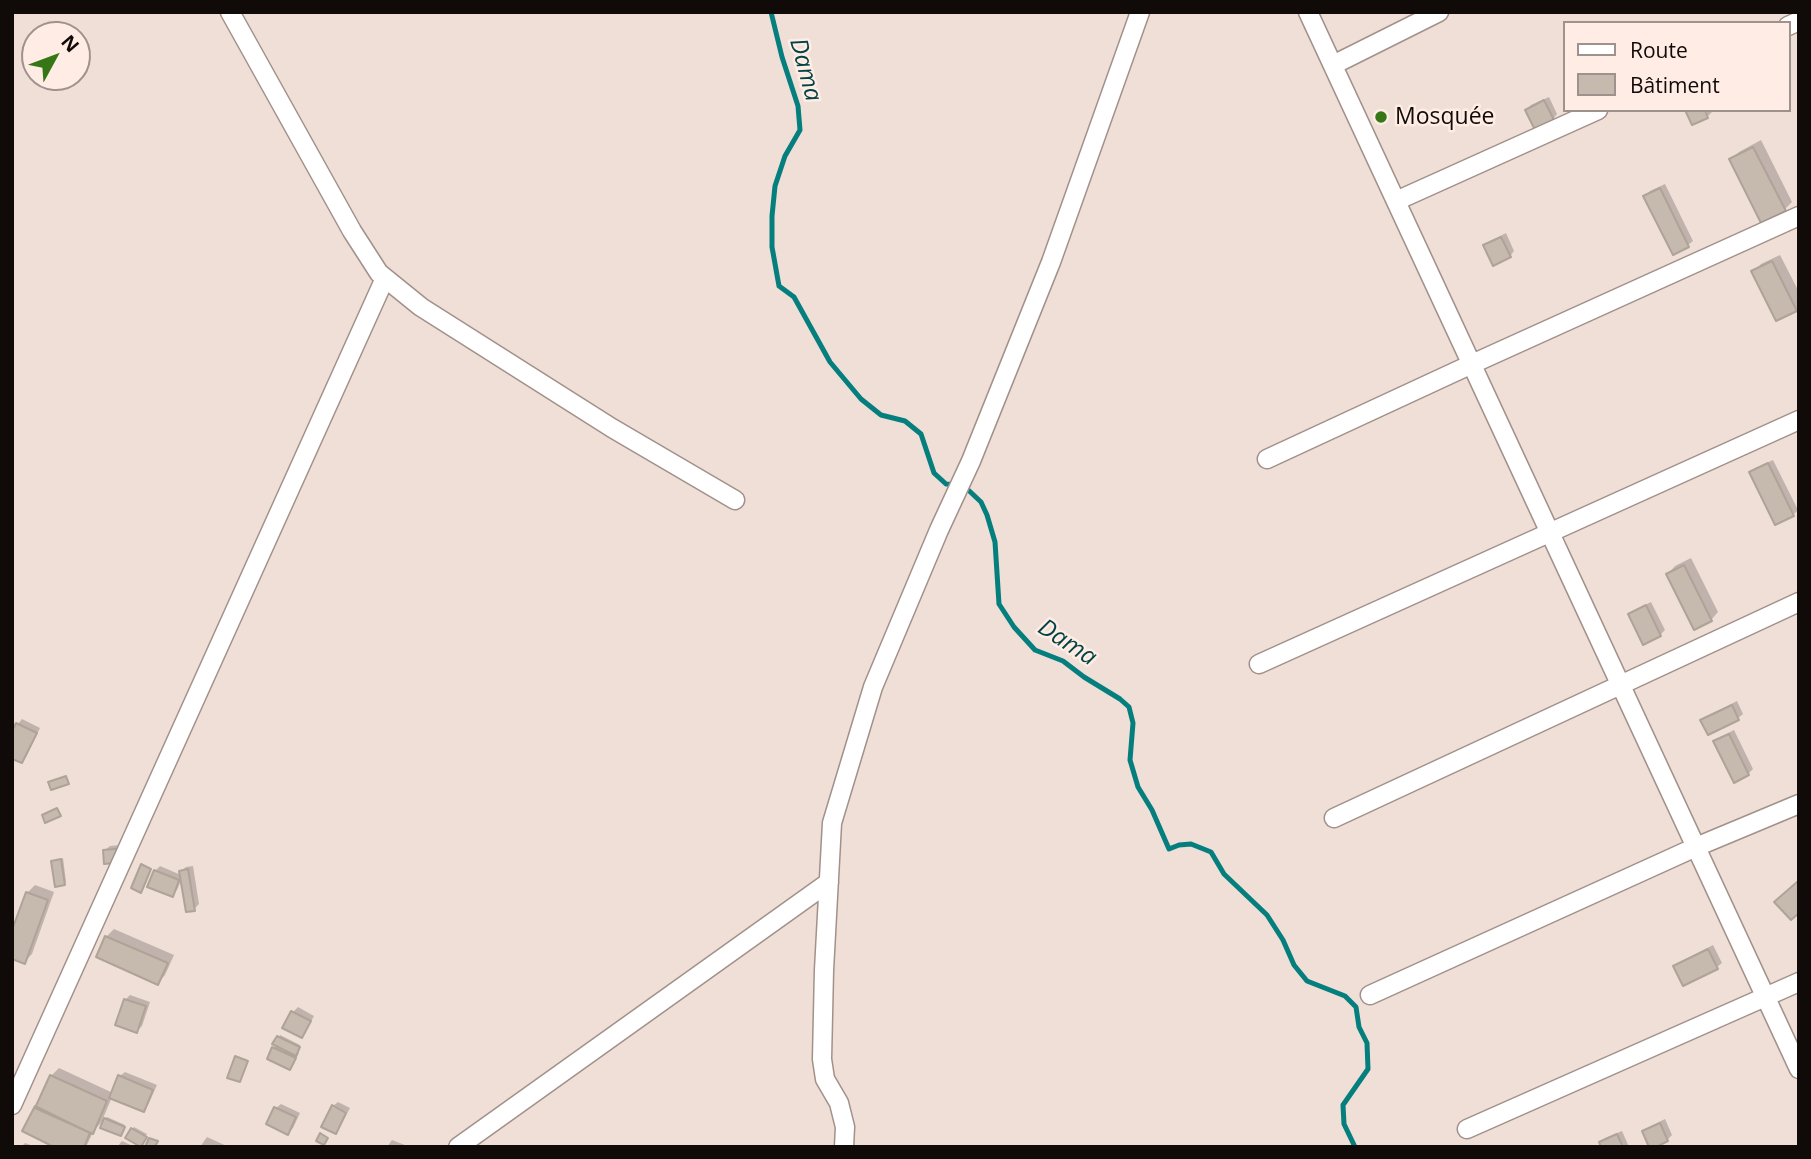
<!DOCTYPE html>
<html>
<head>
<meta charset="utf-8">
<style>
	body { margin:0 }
	#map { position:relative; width:1811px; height:1159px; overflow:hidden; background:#f0dfd7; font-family:"Open Sans",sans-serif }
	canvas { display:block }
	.frame { position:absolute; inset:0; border:14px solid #100a08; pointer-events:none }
	.legend { position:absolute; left:1563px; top:21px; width:228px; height:91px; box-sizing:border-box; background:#feece5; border:2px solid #9f928d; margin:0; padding:9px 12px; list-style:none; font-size:21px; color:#100a08 }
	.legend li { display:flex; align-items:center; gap:14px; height:35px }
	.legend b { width:35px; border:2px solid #9f928d }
	.north { position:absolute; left:21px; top:21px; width:70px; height:70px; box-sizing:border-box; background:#feece5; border:2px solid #9f928d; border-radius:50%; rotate:49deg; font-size:19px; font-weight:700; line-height:28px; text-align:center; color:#100a08 }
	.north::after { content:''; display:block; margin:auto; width:24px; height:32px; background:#357716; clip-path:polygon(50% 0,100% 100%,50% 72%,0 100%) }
</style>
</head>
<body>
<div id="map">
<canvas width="1811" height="1159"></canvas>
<div class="frame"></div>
<ul class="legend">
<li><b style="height:9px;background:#fff"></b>Route</li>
<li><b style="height:19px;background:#c6baae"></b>Bâtiment</li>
</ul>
<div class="north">N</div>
</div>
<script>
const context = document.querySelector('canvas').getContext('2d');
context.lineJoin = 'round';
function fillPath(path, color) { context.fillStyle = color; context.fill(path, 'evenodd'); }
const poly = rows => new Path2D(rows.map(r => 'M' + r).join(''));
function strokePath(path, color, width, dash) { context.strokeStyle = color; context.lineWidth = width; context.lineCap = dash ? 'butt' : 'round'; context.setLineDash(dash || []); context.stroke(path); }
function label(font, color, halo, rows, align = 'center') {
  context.font = font + ' "Open Sans",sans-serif'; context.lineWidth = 5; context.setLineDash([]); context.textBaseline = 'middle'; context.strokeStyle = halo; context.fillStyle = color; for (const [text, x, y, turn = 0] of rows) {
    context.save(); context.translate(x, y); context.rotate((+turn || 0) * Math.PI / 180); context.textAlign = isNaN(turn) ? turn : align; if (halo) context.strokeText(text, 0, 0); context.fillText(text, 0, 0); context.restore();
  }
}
fillPath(poly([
	[1549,97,1557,114,1553,119,1527,110,1531,105],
	[1687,110,1711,110,1712,112,1707,117],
	[1761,140,1792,202,1784,210,1731,159,1739,152],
	[1665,184,1693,241,1688,245,1673,253,1645,196,1650,191],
	[1506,233,1514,251,1510,256,1485,246,1490,241],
	[1780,255,1799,292,1799,306,1796,309,1754,271,1761,264],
	[1773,460,1798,510,1793,515,1751,473,1755,468],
	[1691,558,1718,612,1711,620,1668,574,1675,566],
	[1651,602,1665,630,1660,635,1630,615,1635,610],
	[1737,701,1743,714,1738,718,1708,733,1702,721,1707,716],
	[22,719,40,728,26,757,21,761,18,724],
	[1734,730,1753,769,1748,774,1715,742,1720,737],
	[131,844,132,856,105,850,110,846],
	[63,858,66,882,64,884,53,861],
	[160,866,181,875,181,871,186,867,193,866,199,904,194,909,182,878,177,890,172,895,155,871],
	[35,885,54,892,32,954,24,962,12,935,28,892],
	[114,929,174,955,165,975,158,983,106,937],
	[1713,945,1722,963,1717,967,1684,984,1675,966,1680,962],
	[130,995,150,1002,142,1026,137,1031,125,1000],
	[298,1007,314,1016,306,1031,301,1036,285,1027,293,1012],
	[280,1035,300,1045,297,1052,299,1053,294,1063,289,1068,274,1048,277,1044],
	[59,1068,113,1093,120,1076,125,1072,157,1085,148,1105,144,1110,112,1097,101,1123,107,1117,125,1125,122,1132,105,1119,94,1130,86,1147,58,1147,51,1076],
	[338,1102,350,1108,340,1127,335,1132,333,1106],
	[281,1104,300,1113,293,1128,288,1133,276,1108],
	[1665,1119,1672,1135,1667,1140,1651,1147,1644,1132,1649,1127],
	[134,1127,147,1134,142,1143,132,1129],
	[1622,1131,1629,1147,1603,1147,1601,1143,1605,1138],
	[207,1137,229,1147,200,1147],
	[392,1140,410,1147,387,1147],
	[122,1141,135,1147,117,1147],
	[25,1143,36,1147,21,1147]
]), '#0003');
strokePath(poly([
	[771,12,782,57,798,106,800,130,785,156,775,186,772,216,772,247,779,286,794,297,830,362,861,399,881,415,905,421,921,434,934,473,946,484,963,485,981,502,987,515,995,542,999,604,1014,627,1035,650,1063,661,1084,677,1120,699,1129,707,1133,723,1130,760,1138,787,1152,810,1169,849,1179,845,1191,844,1211,852,1224,874,1267,915,1283,940,1294,965,1307,981,1345,996,1356,1007,1359,1027,1367,1043,1368,1069,1343,1105,1344,1124,1355,1147]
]), '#057e7e', 5);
const building = poly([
	[1544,100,1554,120,1535,130,1525,110,1544,100],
	[1685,110,1705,110,1708,118,1692,125,1685,110],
	[1753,147,1786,211,1761,223,1729,159,1753,147],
	[1660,188,1689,247,1673,255,1643,196,1660,188],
	[1501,237,1511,257,1493,266,1483,245,1501,237],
	[1772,261,1797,311,1776,321,1751,271,1772,261],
	[1768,463,1794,516,1775,525,1749,472,1768,463],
	[1684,565,1712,621,1694,630,1666,574,1684,565],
	[1646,605,1661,636,1643,645,1628,614,1646,605],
	[1732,705,1739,720,1708,735,1700,720,1732,705],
	[16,723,37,733,22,763,12,759,12,731,16,723],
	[1729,734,1749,775,1734,783,1713,741,1729,734],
	[66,776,69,784,51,790,48,782,66,776],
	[57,808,61,816,45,823,42,815,57,808],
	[126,848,128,862,104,864,103,850,126,848],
	[61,859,65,885,55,887,51,861,61,859],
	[141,864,151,869,141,893,131,888,141,864],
	[188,869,195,911,186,912,179,871,188,869],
	[154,870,179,880,173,897,147,887,154,870],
	[1797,882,1799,884,1799,913,1791,920,1774,902,1797,882],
	[26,892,48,900,25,964,12,959,12,930,26,892],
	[105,936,168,963,158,985,96,957,105,936],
	[1708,949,1718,969,1683,986,1673,966,1708,949],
	[124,999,146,1006,137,1033,115,1025,124,999],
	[291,1011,311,1021,302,1038,282,1028,291,1011],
	[277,1036,300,1047,296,1056,272,1044,277,1036],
	[272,1047,296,1058,290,1070,267,1059,272,1047],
	[235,1056,248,1061,240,1082,227,1078,235,1056],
	[50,1075,107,1101,93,1134,35,1108,50,1075],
	[118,1075,153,1090,144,1112,109,1098,118,1075],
	[332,1105,346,1113,336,1134,321,1127,332,1105],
	[35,1106,90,1133,84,1147,54,1147,22,1131,35,1106],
	[274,1107,296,1117,288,1135,266,1124,274,1107],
	[104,1118,125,1127,121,1136,100,1128,104,1118],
	[1660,1123,1668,1141,1656,1147,1649,1147,1642,1131,1660,1123],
	[131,1128,147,1137,141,1147,125,1138,131,1128],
	[320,1133,328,1138,324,1145,316,1141,320,1133],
	[1617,1134,1623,1147,1601,1147,1599,1142,1617,1134],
	[149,1138,158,1141,155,1147,145,1147,149,1138]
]);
fillPath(building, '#c6baae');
strokePath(building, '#afa397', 2);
const minor = poly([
	[230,12,352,231,379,273,421,307,612,428,735,500],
	[1308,12,1799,1069],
	[1788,26,1799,21],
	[1333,65,1439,12],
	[1396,201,1598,110],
	[1267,459,1472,364,1799,216],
	[1259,664,1799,420],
	[1334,818,1799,602],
	[1370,995,1696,847,1799,804],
	[12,1105,385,278],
	[1467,1129,1799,982],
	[458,1147,829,882],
	[844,1147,845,1127,839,1103,825,1079,822,1059,824,970,832,823,873,687,939,530,971,461,1051,262,1140,12]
]);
strokePath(minor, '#a1918a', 21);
strokePath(minor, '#fff', 18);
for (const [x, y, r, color] of [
	[1381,117,7,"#357716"]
]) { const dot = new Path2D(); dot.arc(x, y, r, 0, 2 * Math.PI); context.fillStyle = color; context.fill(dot); strokePath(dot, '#feece5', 2.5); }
label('23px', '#100a08', '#feece5', [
	["Mosquée",1395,117]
], 'left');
label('italic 24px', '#024444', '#feece5', [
	["Dama",805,70,75],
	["Dama",1067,643,33]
]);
</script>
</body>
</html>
